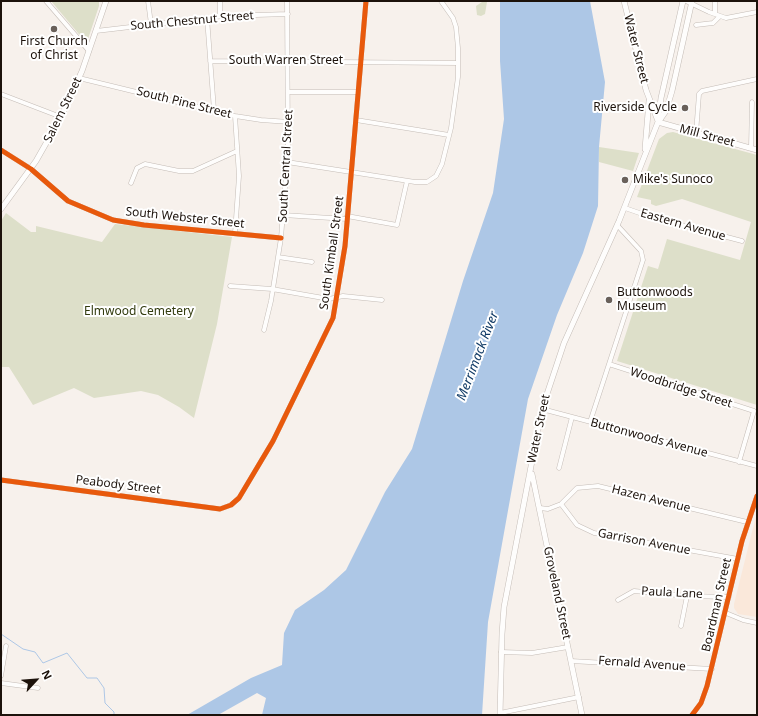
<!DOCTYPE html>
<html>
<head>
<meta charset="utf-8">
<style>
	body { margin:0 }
	#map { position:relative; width:758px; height:716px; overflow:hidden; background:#f7f1ec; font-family:"Noto Sans",sans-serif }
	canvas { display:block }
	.frame { position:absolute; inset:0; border:2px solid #1c120b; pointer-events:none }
	.north { position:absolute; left:16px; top:660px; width:40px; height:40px; -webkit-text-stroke:3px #fff; paint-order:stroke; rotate:64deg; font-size:11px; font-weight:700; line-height:16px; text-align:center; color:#1c120b }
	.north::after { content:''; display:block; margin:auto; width:14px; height:18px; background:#1c120b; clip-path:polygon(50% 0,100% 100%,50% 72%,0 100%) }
</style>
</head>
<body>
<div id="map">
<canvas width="758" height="716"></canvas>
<div class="frame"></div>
<div class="north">N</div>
</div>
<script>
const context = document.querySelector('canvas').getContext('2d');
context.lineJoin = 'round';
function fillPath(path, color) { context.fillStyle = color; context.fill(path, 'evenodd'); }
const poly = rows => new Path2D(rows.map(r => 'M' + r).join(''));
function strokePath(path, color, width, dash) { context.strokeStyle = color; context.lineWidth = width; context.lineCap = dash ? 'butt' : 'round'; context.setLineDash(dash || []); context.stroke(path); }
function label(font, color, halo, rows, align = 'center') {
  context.font = font + ' "Noto Sans",sans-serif'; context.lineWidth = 4; context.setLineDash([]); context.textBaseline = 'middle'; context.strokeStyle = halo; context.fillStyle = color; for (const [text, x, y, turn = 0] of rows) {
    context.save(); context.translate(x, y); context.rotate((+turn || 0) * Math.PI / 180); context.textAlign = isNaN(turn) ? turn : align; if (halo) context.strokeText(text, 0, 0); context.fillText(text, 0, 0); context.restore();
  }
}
fillPath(poly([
	[757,512,757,617,738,614,734,608,734,604]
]), '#fae8da');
fillPath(poly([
	[51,1,99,1,99,6,88,39,83,39],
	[482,2,487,2,485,14,481,16,477,15,476,6],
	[673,132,757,155,757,405,617,361,648,266,658,269,667,239,740,260,751,222,682,199,656,206,651,204,651,200,637,197,659,139,667,133],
	[599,147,639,153,633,171,599,162],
	[6,213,31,232,36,232,36,226,102,242,115,224,232,237,217,324,194,418,179,407,158,395,141,391,94,398,74,388,33,405,9,367,1,367,1,221]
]), '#dddfc9');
fillPath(poly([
	[500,1,590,1,605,82,599,147,598,206,583,253,557,315,528,399,488,622,482,715,262,715,266,698,257,693,218,715,187,715,251,678,282,665,284,633,295,610,324,590,346,570,385,492,412,449,463,281,493,193,504,119,500,61]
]), '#adc7e6');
strokePath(poly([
	[1,634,23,649,35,652,43,663,67,653,87,678,97,678,104,688,105,703,114,712,114,715]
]), '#adc7e6', 1);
const minor = poly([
	[46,1,89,51],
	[148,1,151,24],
	[220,1,220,16],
	[686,1,709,12,726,18,757,12],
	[715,14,715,1],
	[207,18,214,110],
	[696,25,713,23,719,17],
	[96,31,224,16,288,14],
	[210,61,458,63],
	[79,78,235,116,261,120,289,122],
	[289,92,358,92],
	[1,94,61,117],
	[356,120,449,135],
	[696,133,699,94,702,91,757,79],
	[751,148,752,102],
	[1,150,31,169,68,201,113,220,144,225,281,238],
	[287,162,415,182,427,182,436,176,442,164,451,128,458,77,458,48,456,27,453,18,441,1],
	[131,183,137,168,145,164,179,171,193,171,237,151],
	[625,208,651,217,742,241],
	[283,215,347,219],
	[347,216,397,225,407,181],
	[235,233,239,176,235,116],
	[278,257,312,262],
	[230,286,272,289,329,299,343,296,382,300],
	[264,330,271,301,281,238,288,149,287,1],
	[609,364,754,411,739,462],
	[542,409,757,466],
	[590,422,643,260,641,251,617,225],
	[559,468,572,417],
	[1,480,220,509,231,505,239,498,273,441,333,318,345,246,366,1],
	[561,504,577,525,594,533,738,559],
	[540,508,548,509,561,504,577,488,598,486,747,522],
	[618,600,634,591,687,596,729,597],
	[726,613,743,620,757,623],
	[681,626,687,596],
	[501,652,532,653,568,647],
	[571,661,712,669],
	[1,676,6,646],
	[1,683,38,688],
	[500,713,579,697],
	[692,715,701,703,707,686,742,541,757,496]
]);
const major = poly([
	[624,1,646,90,658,121],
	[659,121,666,111,672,91,692,1],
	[658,122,757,150],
	[645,149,649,101],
	[1,209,36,161,61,117,82,71,106,1],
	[532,474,582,715],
	[500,715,502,634,504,607,542,409,564,343,619,221,658,122,661,98,683,1]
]);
strokePath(minor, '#c4bcb6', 5);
strokePath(major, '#c4bcb6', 6);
strokePath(minor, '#fefdfc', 4);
strokePath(major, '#fefdfc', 5);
strokePath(poly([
	[1,150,31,169,68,201,113,220,144,225,281,238],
	[1,480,220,509,231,505,239,498,273,441,333,318,345,246,366,1],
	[692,715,701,703,707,686,742,541,757,496]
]), '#e8590c', 5);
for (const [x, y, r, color] of [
	[54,29,4,"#69605a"],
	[685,108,4,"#69605a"],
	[625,180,4,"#69605a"],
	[609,300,4,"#69605a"]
]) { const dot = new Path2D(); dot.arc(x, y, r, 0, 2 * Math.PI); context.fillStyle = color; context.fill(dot); strokePath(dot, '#fff', 1.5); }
label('12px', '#1c120b', '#fff', [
	["South Chestnut Street",192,21,-5],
	["Water Street",636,49,76],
	["South Warren Street",286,61],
	["South Pine Street",184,103,14],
	["Salem Street",63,110,-64],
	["Mill Street",707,136,15],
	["South Central Street",286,166,-87],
	["South Webster Street",185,218,6],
	["Eastern Avenue",683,225,16],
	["South Kimball Street",332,253,-82],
	["Woodbridge Street",681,388,18],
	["Water Street",539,429,-78],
	["Buttonwoods Avenue",649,438,15],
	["Peabody Street",118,485,7],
	["Hazen Avenue",651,499,14],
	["Garrison Avenue",644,542,11],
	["Groveland Street",557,593,78],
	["Paula Lane",672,593,3],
	["Boardman Street",717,605,-77],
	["Fernald Avenue",642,664,4]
]);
label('12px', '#1c120b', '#fff', [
	["First Church",54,42,"center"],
	["of Christ",54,56,"center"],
	["Riverside Cycle",677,108,"right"],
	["Mike's Sunoco",633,180],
	["Buttonwoods",617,293],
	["Museum",617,307]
], 'left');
label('12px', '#323b0e', '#fff', [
	["Elmwood Cemetery",139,312]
]);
label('italic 13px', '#113b66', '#fff', [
	["Merrimack River",478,356,-69]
]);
</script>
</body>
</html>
